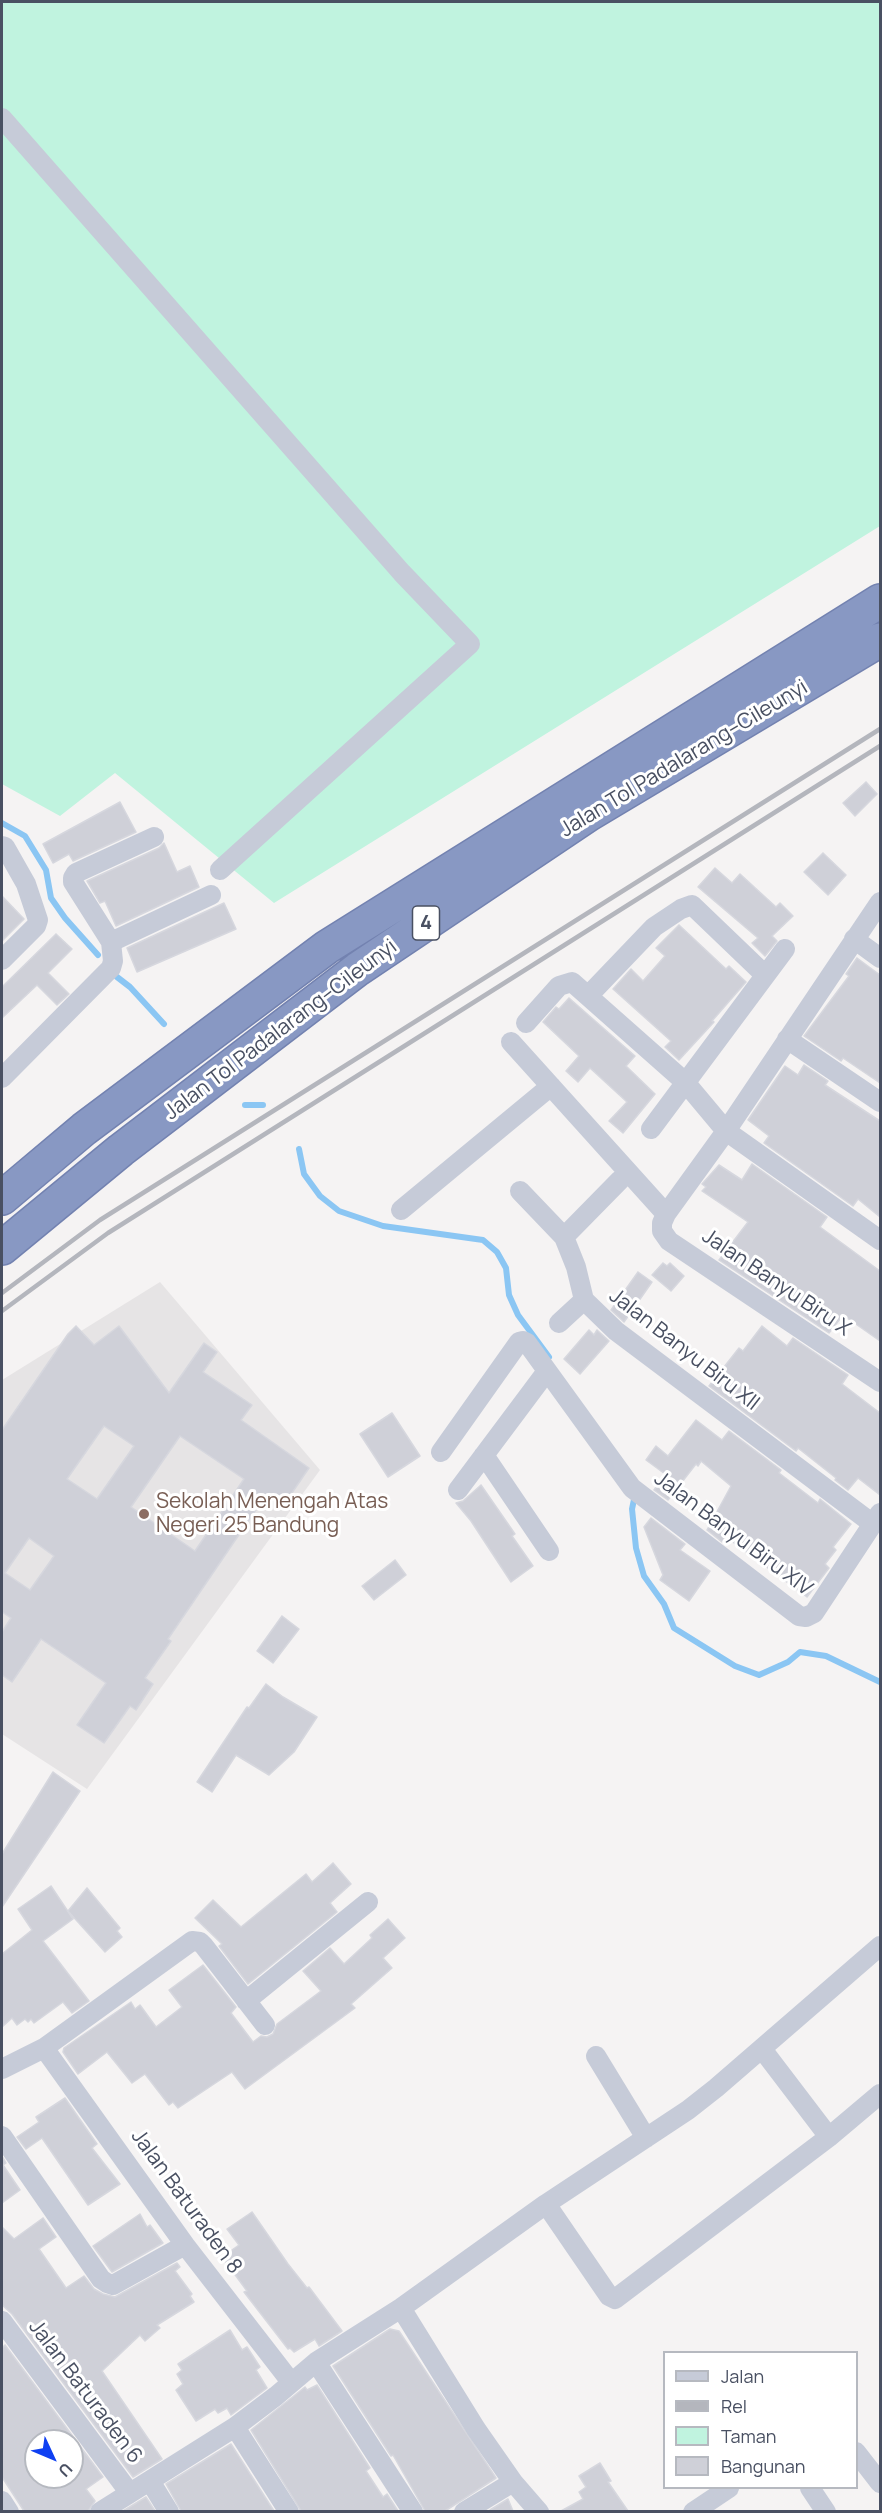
<!DOCTYPE html>
<html>
<head>
<meta charset="utf-8">
<style>
	body { margin:0 }
	#map { position:relative; width:882px; height:2513px; overflow:hidden; background:#f5f3f3; font-family:Manrope,sans-serif }
	canvas { display:block }
	.frame { position:absolute; inset:0; border:3px solid #495062; pointer-events:none }
	.legend { position:absolute; left:663px; top:2351px; width:195px; height:138px; box-sizing:border-box; background:#fff; border:2px solid #b6b9c0; margin:0; padding:8px 10px; list-style:none; font-size:18px; color:#495062 }
	.legend li { display:flex; align-items:center; gap:12px; height:30px }
	.legend b { width:30px; border:2px solid #b6b9c0 }
	.north { position:absolute; left:24px; top:2429px; width:60px; height:60px; box-sizing:border-box; background:#fff; border:2px solid #b6b9c0; border-radius:50%; rotate:134deg; font-size:16px; font-weight:700; line-height:24px; text-align:center; color:#495062 }
	.north::after { content:''; display:block; margin:auto; width:21px; height:27px; background:#0f40f2; clip-path:polygon(50% 0,100% 100%,50% 72%,0 100%) }
</style>
</head>
<body>
<div id="map">
<canvas width="882" height="2513"></canvas>
<div class="frame"></div>
<ul class="legend">
<li><b style="height:8px;background:#c6cbd8"></b>Jalan</li>
<li><b style="height:8px;background:#b4b6bd"></b>Rel</li>
<li><b style="height:16px;background:#c0f3df"></b>Taman</li>
<li><b style="height:16px;background:#cfd0d8"></b>Bangunan</li>
</ul>
<div class="north">U</div>
</div>
<script>
const context = document.querySelector('canvas').getContext('2d');
context.lineJoin = 'round';
function fillPath(path, color) { context.fillStyle = color; context.fill(path, 'evenodd'); }
const poly = rows => new Path2D(rows.map(r => 'M' + r).join(''));
function strokePath(path, color, width, dash) { context.strokeStyle = color; context.lineWidth = width; context.lineCap = dash ? 'butt' : 'round'; context.setLineDash(dash || []); context.stroke(path); }
function label(font, color, halo, rows, align = 'center') {
  context.font = font + ' Manrope,sans-serif'; context.lineWidth = 6; context.setLineDash([]); context.textBaseline = 'middle'; context.strokeStyle = halo; context.fillStyle = color; for (const [text, x, y, turn = 0] of rows) {
    context.save(); context.translate(x, y); context.rotate((+turn || 0) * Math.PI / 180); context.textAlign = isNaN(turn) ? turn : align; if (halo) context.strokeText(text, 0, 0); context.fillText(text, 0, 0); context.restore();
  }
}
fillPath(poly([
	[160,1282,320,1470,87,1789,2,1734,2,1380]
]), '#e6e4e5');
fillPath(poly([
	[2,2,880,2,880,526,274,903,115,773,60,816,2,784]
]), '#c0f3df');
strokePath(poly([
	[2,823,25,836,46,870,51,898,65,918,98,955],
	[117,977,130,987,164,1024],
	[245,1105,263,1105],
	[299,1149,304,1174,320,1196,339,1211,383,1226,483,1240,497,1252,506,1268,509,1295,518,1315,549,1357],
	[635,1495,632,1509,636,1548,644,1576,664,1604,674,1628,735,1666,759,1675,788,1662,800,1652,826,1656,880,1682]
]), '#8bc6f3', 6);
const building = poly([
	[866,782,877,794,855,816,843,803,866,782],
	[120,802,136,832,73,861,69,854,53,863,43,844,120,802],
	[164,843,177,872,190,866,199,887,116,926,105,901,100,903,87,881,159,848,164,843],
	[823,853,846,875,828,895,804,872,823,853],
	[715,868,732,883,740,874,776,907,780,903,793,916,772,936,777,941,765,956,752,943,758,938,698,887,715,868],
	[2,896,24,919,2,941,2,896],
	[224,903,236,929,137,972,127,948,224,903],
	[679,925,726,969,729,966,746,982,712,1021,714,1022,679,1060,665,1047,671,1041,613,989,631,969,643,981,665,956,656,948,679,925],
	[56,934,72,949,48,973,69,994,57,1005,37,985,2,1018,2,987,56,934],
	[857,958,880,975,880,1083,843,1058,841,1061,804,1036,849,976,846,974,857,958],
	[569,998,635,1056,626,1066,655,1094,623,1133,609,1121,627,1102,590,1068,578,1082,566,1071,579,1056,543,1022,556,1007,559,1009,569,998],
	[804,1065,828,1081,825,1085,880,1121,880,1217,858,1199,853,1206,764,1143,769,1136,748,1120,785,1066,798,1075,804,1065],
	[752,1164,827,1217,820,1227,880,1271,880,1341,843,1315,829,1333,719,1260,748,1222,702,1191,706,1187,702,1184,719,1165,742,1180,752,1164],
	[663,1263,667,1266,670,1263,684,1276,671,1291,652,1275,663,1263],
	[638,1272,652,1282,624,1322,611,1310,638,1272],
	[76,1326,94,1345,119,1326,169,1393,204,1343,217,1352,203,1372,252,1405,241,1420,309,1468,283,1506,266,1495,168,1639,171,1641,145,1678,153,1684,136,1710,130,1706,104,1743,77,1725,106,1683,41,1639,12,1682,2,1675,2,1632,11,1618,2,1612,2,1430,68,1334,76,1326],
	[104,1426,134,1446,97,1499,67,1479,104,1426],
	[180,1436,244,1479,195,1551,131,1507,180,1436],
	[29,1538,54,1556,30,1590,5,1573,29,1538],
	[762,1326,787,1346,793,1338,848,1375,842,1384,880,1413,880,1495,858,1478,848,1490,835,1480,836,1478,798,1448,796,1451,709,1386,739,1348,743,1351,762,1326],
	[589,1330,594,1335,597,1330,609,1341,580,1374,564,1359,589,1330],
	[392,1413,420,1456,388,1477,360,1434,392,1413],
	[696,1420,722,1440,729,1431,781,1470,779,1473,818,1503,820,1499,851,1524,833,1547,836,1550,825,1564,829,1568,807,1597,726,1537,722,1542,707,1530,731,1486,701,1461,698,1466,696,1464,668,1500,654,1490,665,1474,646,1460,656,1446,668,1456,696,1420],
	[481,1485,515,1534,512,1536,533,1566,511,1582,471,1521,456,1503,463,1501,481,1485],
	[651,1518,685,1544,680,1550,710,1571,689,1601,660,1580,663,1575,644,1527,651,1518],
	[395,1560,406,1575,374,1600,362,1586,395,1560],
	[282,1616,299,1629,273,1663,257,1651,282,1616],
	[266,1684,283,1697,317,1717,294,1752,269,1775,236,1755,212,1792,197,1782,247,1707,249,1708,266,1684],
	[53,1772,80,1791,2,1907,2,1854,53,1772],
	[333,1863,351,1884,330,1903,337,1912,248,1984,219,1946,222,1944,195,1918,213,1900,241,1927,306,1874,312,1882,333,1863],
	[51,1886,73,1919,43,1941,89,2001,72,2013,63,2002,34,2023,31,2019,28,2022,25,2019,17,2025,12,2018,2,2027,2,1954,32,1930,18,1909,51,1886],
	[87,1888,120,1928,117,1931,122,1937,105,1952,68,1911,87,1888],
	[388,1919,405,1938,383,1958,392,1968,351,2004,355,2008,245,2089,232,2072,178,2108,173,2102,169,2105,145,2074,132,2083,107,2052,78,2074,63,2052,64,2048,131,2002,135,2009,140,2005,156,2027,182,2007,169,1990,203,1965,236,2007,231,2013,253,2042,261,2036,267,2037,273,2034,277,2024,321,1991,303,1971,330,1948,344,1964,372,1938,370,1935,388,1919],
	[65,2098,97,2144,92,2148,120,2184,88,2205,42,2138,26,2149,17,2137,39,2122,36,2117,65,2098],
	[2,2156,6,2163,3,2165,20,2190,2,2203,2,2156],
	[252,2212,288,2264,307,2288,309,2287,342,2331,319,2346,315,2339,294,2352,290,2348,288,2349,244,2292,247,2291,222,2257,239,2245,227,2229,252,2212],
	[140,2214,147,2227,150,2225,163,2243,112,2272,93,2246,140,2214],
	[43,2218,56,2237,39,2249,66,2288,84,2276,94,2289,103,2294,115,2297,177,2263,180,2267,175,2271,192,2294,190,2296,194,2302,157,2325,160,2328,145,2341,140,2335,102,2371,162,2459,133,2477,12,2314,2,2305,2,2227,14,2239,43,2218],
	[390,2329,399,2331,496,2478,445,2511,425,2511,393,2455,391,2456,333,2366,390,2329],
	[230,2330,242,2350,247,2347,260,2367,256,2370,267,2388,231,2415,227,2408,218,2413,215,2409,196,2421,176,2390,183,2384,177,2374,182,2370,178,2364,230,2330],
	[5,2345,103,2477,86,2489,95,2501,88,2511,24,2511,2,2477,2,2348,5,2345],
	[36,2441,72,2441,72,2477,36,2477,36,2441],
	[317,2385,370,2468,366,2471,383,2497,387,2494,398,2511,301,2511,251,2430,305,2387,307,2390,317,2385],
	[231,2444,274,2511,181,2511,166,2484,231,2444],
	[600,2463,611,2481,608,2482,628,2511,561,2511,583,2499,579,2492,586,2487,579,2476,600,2463],
	[146,2497,155,2511,123,2511,146,2497],
	[508,2499,513,2511,491,2511,490,2510,508,2499]
]);
fillPath(building, '#cfd0d8');
strokePath(building, '#d6d7de', 1.5);
const highway = poly([
	[2,1198,84,1129,327,947,880,601],
	[2,1248,121,1150,358,969,589,814,880,640]
]);
strokePath(highway, '#7382b0', 36);
strokePath(poly([
	[2,118,402,573,470,644,220,870],
	[154,837,76,873,73,878,73,882,111,942,211,895],
	[2,846,5,847,26,884,38,920,36,926,2,960],
	[880,902,726,1131,666,1214,662,1223,662,1231,669,1241,880,1382],
	[854,939,880,958],
	[588,996,654,927,681,909,692,905,765,975],
	[526,1023,559,986,572,982,685,1082,726,1131,880,1240],
	[787,1039,880,1102],
	[511,1042,666,1214],
	[2,1078,111,968,113,961,111,942],
	[651,1129,785,949],
	[620,1180,564,1237,576,1267,584,1300,616,1331,873,1524],
	[520,1191,564,1237],
	[401,1210,551,1086],
	[559,1323,584,1300],
	[441,1452,519,1342,523,1341,527,1343,632,1488,799,1616,806,1617,814,1613,880,1513],
	[484,1455,549,1551],
	[458,1490,547,1371],
	[246,2001,368,1902],
	[44,2048,185,2245,291,2382],
	[762,2049,829,2137],
	[596,2056,646,2138],
	[2,2069,44,2048,192,1941,200,1942,204,1946,265,2025],
	[2,2136,101,2279,107,2283,113,2285,185,2245],
	[546,2204,609,2296,615,2299,829,2137,880,2094],
	[401,2308,476,2429,513,2482,539,2512],
	[2,2321,129,2492],
	[316,2362,413,2512],
	[235,2427,289,2512],
	[856,2452,880,2483],
	[150,2481,169,2512],
	[810,2488,826,2512],
	[2,2501,9,2512],
	[100,2512,235,2427,276,2396,316,2362,401,2308,546,2204,688,2110,716,2088,880,1946],
	[464,2512,513,2482],
	[693,2512,729,2488]
]), '#c6cbd8', 20);
strokePath(highway, '#8898c3', 33);
strokePath(poly([
	[2,1293,100,1220,880,729],
	[2,1311,108,1233,880,746]
]), '#b4b6bd', 4.5);
for (const [x, y, r, color] of [
	[144,1514,6,"#8d6e63"]
]) { const dot = new Path2D(); dot.arc(x, y, r, 0, 2 * Math.PI); context.fillStyle = color; context.fill(dot); strokePath(dot, '#fff', 2); }
for (const [x, y, w] of [
	[426,923,27]
]) { const box = new Path2D(); box.roundRect(x - w / 2, y - 17, w, 34, 4.5); context.fillStyle = '#fff'; context.fill(box); strokePath(box, '#495062', 1.5); }
label('bold 20px', '#495062', null, [
	["4",426,923]
]);
label('21px', '#495062', '#fff', [
	["Jalan Tol Padalarang–Cileunyi",684,759,-31],
	["Jalan Tol Padalarang–Cileunyi",281,1030,-37],
	["Jalan Banyu Biru X",776,1283,34],
	["Jalan Banyu Biru XII",684,1350,38],
	["Jalan Banyu Biru XIV",733,1534,37],
	["Jalan Baturaden 8",186,2202,54],
	["Jalan Baturaden 6",85,2392,53]
]);
label('21px', '#785e54', '#fff', [
	["Sekolah Menengah Atas",156,1502],
	["Negeri 25 Bandung",156,1526]
], 'left');
</script>
</body>
</html>
